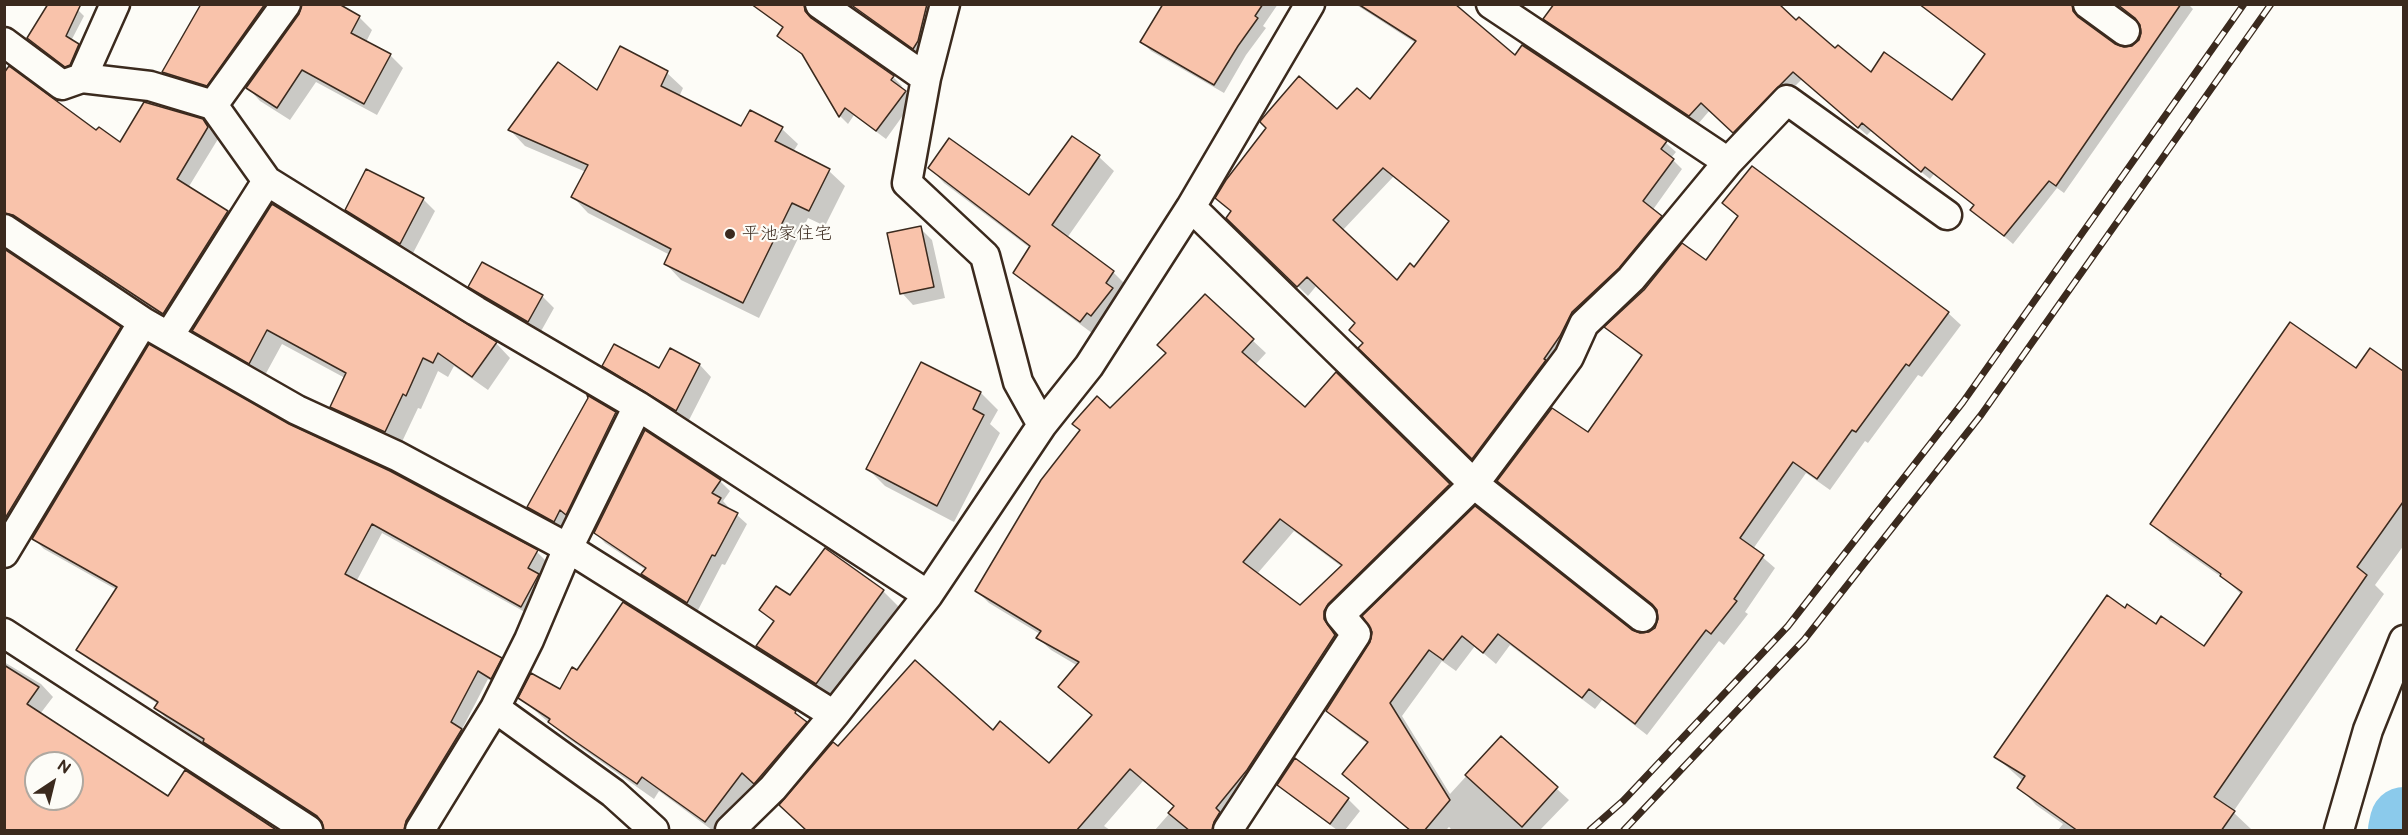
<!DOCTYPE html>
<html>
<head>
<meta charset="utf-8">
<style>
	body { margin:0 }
	#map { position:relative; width:2408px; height:835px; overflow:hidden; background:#fdfcf7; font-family:"Balsamiq Sans",sans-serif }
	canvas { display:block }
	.frame { position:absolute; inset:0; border:6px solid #3b2a1e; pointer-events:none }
	.north { position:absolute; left:24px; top:751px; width:60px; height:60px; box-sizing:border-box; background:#fdfcf7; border:2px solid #afa8a0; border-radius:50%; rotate:35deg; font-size:16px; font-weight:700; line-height:24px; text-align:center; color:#3b2a1e }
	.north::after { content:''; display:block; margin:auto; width:21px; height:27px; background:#3b2a1e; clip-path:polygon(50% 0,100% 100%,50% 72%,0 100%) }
</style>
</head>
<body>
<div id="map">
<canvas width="2408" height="835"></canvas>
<div class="frame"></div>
<div class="north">N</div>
</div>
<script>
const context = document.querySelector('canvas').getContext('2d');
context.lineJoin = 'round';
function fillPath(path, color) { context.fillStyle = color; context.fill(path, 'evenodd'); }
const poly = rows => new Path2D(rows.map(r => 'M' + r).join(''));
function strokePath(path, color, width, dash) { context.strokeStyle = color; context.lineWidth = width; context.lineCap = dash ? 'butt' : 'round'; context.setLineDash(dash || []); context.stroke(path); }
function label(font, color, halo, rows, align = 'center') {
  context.font = font + ' "Balsamiq Sans","Klee One",sans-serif'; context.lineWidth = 4.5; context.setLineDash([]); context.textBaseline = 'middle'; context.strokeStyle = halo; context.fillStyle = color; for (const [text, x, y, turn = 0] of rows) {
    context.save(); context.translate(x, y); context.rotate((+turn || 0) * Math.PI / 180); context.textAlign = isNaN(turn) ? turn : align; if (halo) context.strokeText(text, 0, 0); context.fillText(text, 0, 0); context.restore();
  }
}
fillPath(poly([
	[198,4,288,4,220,98,177,85,164,72,202,7],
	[751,4,814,4,812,11,813,21,888,87,894,78,902,86,900,88,914,100,886,139,854,115,848,124,840,116,806,58,779,36,784,29],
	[848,4,927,4,936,13,922,56],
	[1164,4,1278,4,1263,26,1266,28,1246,55,1224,93,1151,51,1142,42],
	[1355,4,1453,4,1515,57,1523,47,1666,143,1676,152,1671,158,1682,169,1652,211,1670,227,1482,467,1360,348,1365,343,1357,323,1317,285,1308,296,1228,218,1337,111,1370,101,1417,44],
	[1394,176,1450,222,1415,269,1397,282,1342,231],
	[1921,4,2082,4,2079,12,2081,20,2115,46,2124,49,2133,47,2140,41,2143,34,2140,22,2116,4,2191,4,2190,6,2193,9,2064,193,2057,188,2013,244,1972,209,1975,206,1934,174,1930,179,1871,131,1867,135,1802,79,1742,140,1710,110,1698,124,1553,27,1545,19,1797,22,1871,74,1953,102,1986,55],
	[78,10,84,16,71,41,84,51,72,72,28,38],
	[301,14,359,17,372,30,366,42,390,55,403,68,377,115,316,82,290,120,260,101,248,88],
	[621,48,667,73,683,88,679,97,742,128,782,129,798,144,793,152,829,171,845,186,825,226,808,218,759,318,681,280,666,264,670,255,588,213,573,197,586,172,525,146,510,130,597,92],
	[4,65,96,133,120,144,202,120,218,139,188,188,227,213,238,223,174,324,26,226,18,223,4,228],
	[1072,138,1099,157,1114,171,1067,238,1113,272,1128,287,1096,336,1030,287,1015,272,1030,248,944,183,930,168,1029,197],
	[423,199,435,211,412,255,359,222,347,210],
	[1724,203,1948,313,1961,325,1922,377,1918,375,1868,443,1865,441,1830,490,1806,473,1753,549,1775,568,1745,612,1748,614,1724,645,1719,641,1647,735,1602,700,1595,709,1510,645,1496,664,1475,646,1456,671,1442,661,1402,716,1450,794,1501,738,1569,800,1540,830,1452,830,1449,827,1446,830,1411,830,1368,744,1340,723,1328,711,1372,643,1374,632,1631,631,1639,635,1648,634,1656,628,1660,619,1657,609,1511,493,1499,481,1588,435,1642,357,1606,327,1706,262,1739,218],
	[273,206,496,343,510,358,488,390,454,366,448,377,438,371,421,409,418,408,400,446,346,421,331,407,345,378,282,344,264,377,208,345,194,331],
	[920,228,932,240,945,298,913,305,902,293],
	[4,251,120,328,131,339,4,549],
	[470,286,542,296,554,308,540,333,482,298],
	[1205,296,1266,353,1255,365,1306,409,1336,375,1462,498,1336,624,1336,633,1347,649,1229,830,1155,830,1175,807,1143,781,1104,826,1110,830,808,830,839,748,993,732,1049,765,1093,716,1060,687,1078,666,1051,650,1038,638,1040,634,989,603,977,591,1110,410,1167,353],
	[1294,531,1342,567,1300,607,1257,574],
	[671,350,700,365,711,377,688,422,616,378,604,366,660,371],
	[2370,350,2404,373,2404,545,2375,585,2384,594,2233,812,2252,830,2058,830,2063,824,2036,805,2019,787,2023,781,1996,757,2125,610,2205,648,2242,595,2227,581,2170,541,2152,523,2356,370],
	[922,364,981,393,998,410,990,424,1000,433,954,522,885,486,868,469],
	[589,398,615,414,627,426,566,532,541,519,529,507],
	[288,426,537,552,547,562,539,576,548,585,532,616,382,533,356,582,501,659,511,669,501,688,488,679,461,731,471,741,416,830,354,830,313,810,311,814,166,718,156,708,158,704,88,659,78,649,117,590,44,549,34,539],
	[645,432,720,481,730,491,723,501,730,509,729,511,737,515,747,524,725,565,722,564,697,612,653,584,643,574,646,570,605,543,596,533],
	[825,550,883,591,900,608,833,700,775,663,758,646,774,623,761,609,791,597],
	[623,604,795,712,811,728,726,830,712,830,659,791,654,799,566,737,520,698,561,691,578,672],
	[4,662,41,684,53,697,40,714,168,798,4,830],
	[36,763,72,763,72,799,36,799],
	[1279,784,1348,799,1360,811,1345,830,1337,830,1291,796]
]), '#0003');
strokePath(poly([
	[2402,830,2404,821]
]), '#8bcaeb', 68);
const building = poly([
	[48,4,81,4,66,36,79,44,70,65,65,67,27,38,48,4],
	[201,4,265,4,207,86,162,72,201,4],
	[302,4,339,4,360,16,351,33,391,54,364,104,302,70,277,108,246,88,299,14,302,4],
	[751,4,804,4,805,11,811,18,894,76,891,80,906,91,876,131,845,108,839,117,802,54,777,36,783,27,751,4],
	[850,4,927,4,918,41,913,49,850,4],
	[1163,4,1263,4,1255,16,1258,18,1238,46,1214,85,1140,42,1163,4],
	[1358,4,1455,4,1515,55,1522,45,1667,141,1661,149,1674,159,1643,201,1662,216,1619,268,1572,312,1560,336,1544,359,1546,360,1472,459,1358,348,1363,343,1349,330,1355,323,1307,277,1297,287,1226,218,1231,211,1215,198,1226,180,1266,128,1260,122,1261,120,1299,76,1337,109,1357,88,1370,99,1416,41,1358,4],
	[1383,168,1449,221,1414,267,1410,263,1397,280,1333,220,1383,168],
	[1554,4,1779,4,1796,20,1799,17,1835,48,1838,45,1871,72,1884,52,1952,100,1985,54,1919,4,2072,4,2073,11,2078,17,2115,44,2124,47,2132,46,2139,40,2141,33,2140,25,2135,18,2117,4,2181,4,2056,186,2049,181,2004,236,1970,210,1974,205,1925,167,1921,172,1862,123,1858,128,1793,72,1733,133,1701,103,1689,116,1543,19,1554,4],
	[620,46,668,71,661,86,741,126,750,110,783,127,775,141,830,169,809,211,792,203,743,303,664,264,671,249,571,197,588,165,508,130,558,62,597,90,620,46],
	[9,66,96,130,99,127,120,142,144,102,203,119,208,127,177,179,228,211,163,314,13,215,4,213,4,73,9,66],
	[1072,136,1100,155,1052,225,1114,271,1106,283,1113,288,1091,316,1087,313,1080,322,1013,273,1030,246,928,168,949,138,1029,195,1072,136],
	[1752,166,1949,312,1909,366,1906,364,1856,432,1852,430,1817,479,1793,462,1740,538,1764,555,1734,599,1737,601,1711,634,1706,630,1635,724,1589,689,1582,698,1498,634,1483,653,1462,636,1443,660,1429,650,1390,703,1450,800,1424,831,1411,831,1342,774,1368,742,1326,711,1370,642,1372,632,1362,616,1475,506,1632,630,1640,633,1649,632,1655,628,1658,619,1657,610,1652,604,1497,481,1552,408,1588,432,1642,355,1604,327,1644,290,1682,243,1706,260,1738,216,1722,203,1752,166],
	[366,169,424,198,400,244,345,210,366,169],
	[272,204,497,342,472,377,438,353,433,363,423,358,406,396,403,394,385,432,330,407,346,373,267,330,249,364,192,331,272,204],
	[921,226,934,287,900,294,887,233,921,226],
	[4,249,121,327,4,520,4,249],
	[482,262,543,295,528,322,468,287,482,262],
	[1205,294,1254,339,1242,352,1305,407,1336,372,1450,484,1328,604,1324,611,1324,619,1335,635,1247,770,1216,808,1220,812,1214,822,1212,831,1190,831,1168,813,1174,806,1130,769,1076,831,807,831,779,805,833,742,838,746,915,660,993,730,1000,721,1049,763,1092,715,1058,687,1079,662,1036,638,1041,631,975,591,1041,480,1080,430,1072,424,1097,396,1110,408,1166,353,1157,345,1205,294],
	[1280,519,1342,565,1300,605,1243,562,1280,519],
	[2290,322,2356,368,2370,348,2403,371,2403,502,2357,567,2367,575,2214,797,2235,811,2221,831,2078,831,2017,788,2025,776,1994,757,2107,595,2125,608,2127,604,2156,624,2161,616,2204,646,2242,592,2220,576,2221,574,2150,524,2290,322],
	[149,344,289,424,390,471,538,550,528,568,539,574,521,607,372,524,345,574,502,658,491,679,478,671,451,722,462,729,406,821,404,831,324,831,322,822,317,816,203,742,204,739,154,708,158,702,76,650,117,587,32,539,149,344],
	[614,344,659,368,670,348,700,364,676,411,602,366,614,344],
	[921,362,981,392,973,409,984,415,937,506,866,469,921,362],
	[587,395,616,412,566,515,560,510,554,522,527,507,588,398,587,395],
	[645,430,721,480,712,493,721,498,718,503,738,513,715,556,712,555,687,603,641,574,646,568,594,533,645,430],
	[825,548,884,590,816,684,756,646,774,621,759,610,776,586,790,595,825,548],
	[623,602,796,711,795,713,807,722,754,784,742,773,705,822,642,777,637,784,576,742,548,722,550,719,518,698,531,673,560,689,572,667,577,670,623,602],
	[4,665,39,687,27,704,168,796,185,770,278,831,4,831,4,665],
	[36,763,72,763,72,799,36,799,36,763],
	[1501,736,1558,787,1522,827,1465,775,1501,736],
	[1295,758,1349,798,1330,824,1277,785,1295,758]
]);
fillPath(building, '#f9c3ab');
strokePath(building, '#3b2a1e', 1.5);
const street = poly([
	[820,4,926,78],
	[945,4,926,78,907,183,985,256,1018,382,1042,425],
	[1491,4,1728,162,1787,100,1947,215],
	[2088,4,2125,31],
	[4,42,62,85,82,78,115,4],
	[82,78,150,86,213,105],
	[267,181,213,105,286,4],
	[1191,207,1474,484,1642,617],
	[4,229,143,322,297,410,397,456,568,548,834,715],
	[169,336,267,181,476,311,638,406],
	[4,553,143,322],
	[4,633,308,830],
	[495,708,613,793,654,830],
	[420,830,495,708,529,640,568,548,638,406,928,595],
	[730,830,773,788,834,715,928,595,1042,425,1089,366,1191,207,1310,4],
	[1228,830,1356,634,1340,615,1474,484,1569,357,1584,324,1631,279,1728,162],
	[2339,830,2368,730,2404,640]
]);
strokePath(street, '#3b2a1e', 33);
strokePath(street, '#fdfcf7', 28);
const rail = poly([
	[1590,830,1623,801,1788,626,1963,402,2244,4],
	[1624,830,1804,640,1981,415,2271,4]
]);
strokePath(rail, '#3b2a1e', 7);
strokePath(rail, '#fdfcf7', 4.5, [14]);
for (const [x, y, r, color] of [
	[730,234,6,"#3b2a1e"]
]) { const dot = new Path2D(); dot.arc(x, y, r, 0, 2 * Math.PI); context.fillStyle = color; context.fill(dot); strokePath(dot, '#fdfcf7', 2); }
label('18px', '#3b2a1e', '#fdfcf7', [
	["平池家住宅",742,234]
], 'left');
</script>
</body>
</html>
